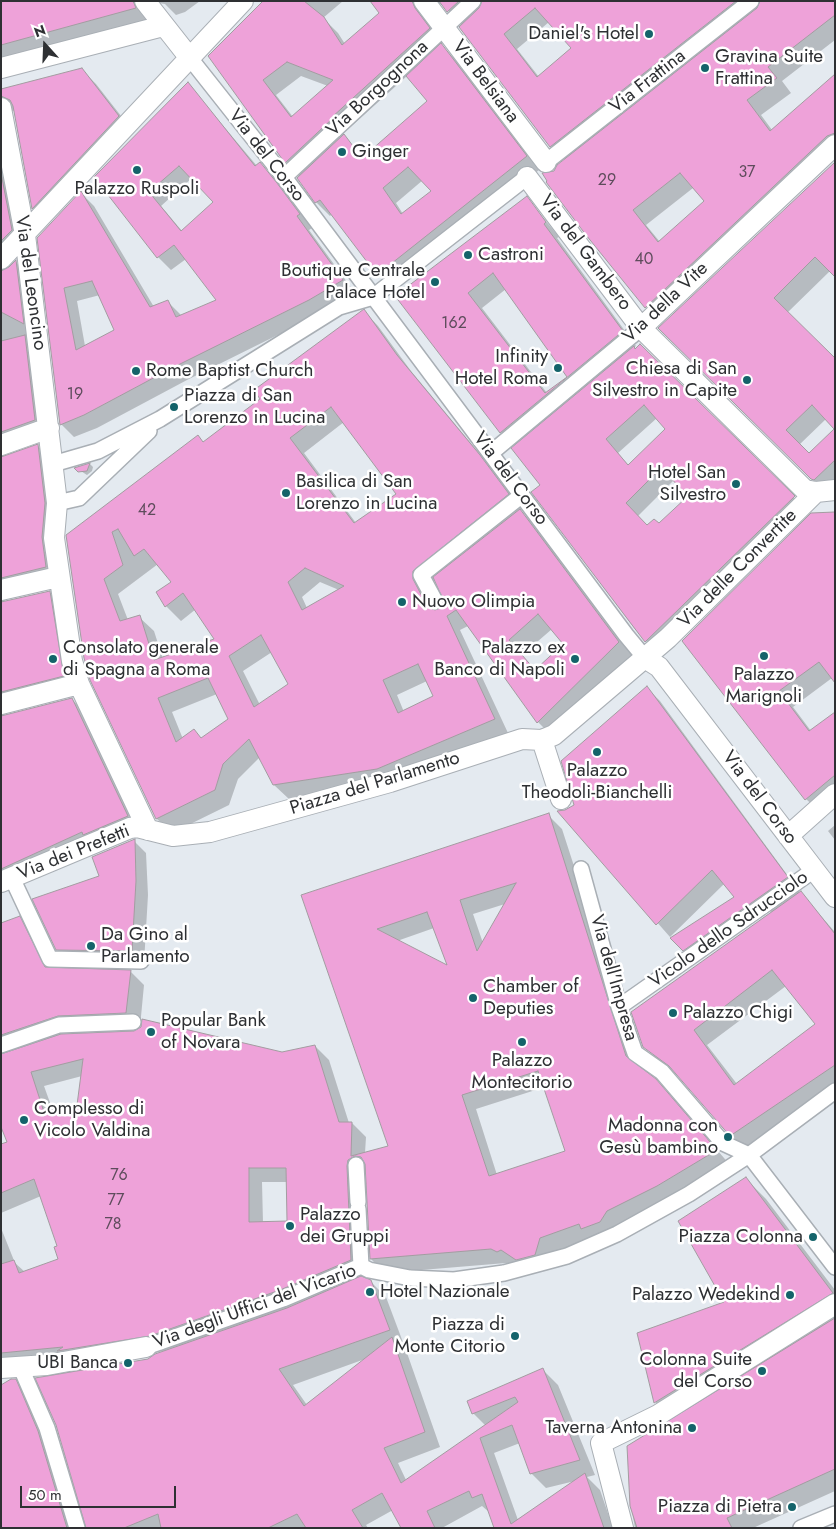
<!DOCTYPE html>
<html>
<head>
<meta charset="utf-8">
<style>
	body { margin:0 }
	#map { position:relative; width:836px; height:1529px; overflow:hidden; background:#e4eaf0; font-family:Jost,sans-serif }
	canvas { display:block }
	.frame { position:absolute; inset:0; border:2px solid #2e3033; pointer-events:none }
	.north { position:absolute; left:20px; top:20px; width:50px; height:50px; -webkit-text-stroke:4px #fff; paint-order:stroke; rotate:340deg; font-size:14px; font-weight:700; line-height:20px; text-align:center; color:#2e3033 }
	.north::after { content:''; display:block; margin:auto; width:18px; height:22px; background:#2e3033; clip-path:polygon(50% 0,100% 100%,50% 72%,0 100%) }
	.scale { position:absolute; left:20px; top:1486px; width:156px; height:22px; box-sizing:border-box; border:2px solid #2e3033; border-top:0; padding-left:6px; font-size:15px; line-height:18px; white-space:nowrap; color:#2e3033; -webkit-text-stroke:4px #fff; paint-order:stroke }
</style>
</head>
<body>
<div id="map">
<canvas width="836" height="1529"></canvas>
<div class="frame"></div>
<div class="north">N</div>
<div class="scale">50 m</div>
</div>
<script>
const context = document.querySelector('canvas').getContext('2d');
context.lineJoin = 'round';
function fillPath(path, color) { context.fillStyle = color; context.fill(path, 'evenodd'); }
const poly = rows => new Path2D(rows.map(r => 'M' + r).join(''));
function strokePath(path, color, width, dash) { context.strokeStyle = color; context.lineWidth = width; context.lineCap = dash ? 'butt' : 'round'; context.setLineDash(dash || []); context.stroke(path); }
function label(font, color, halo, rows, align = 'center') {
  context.font = font + ' Jost,sans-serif'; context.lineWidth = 5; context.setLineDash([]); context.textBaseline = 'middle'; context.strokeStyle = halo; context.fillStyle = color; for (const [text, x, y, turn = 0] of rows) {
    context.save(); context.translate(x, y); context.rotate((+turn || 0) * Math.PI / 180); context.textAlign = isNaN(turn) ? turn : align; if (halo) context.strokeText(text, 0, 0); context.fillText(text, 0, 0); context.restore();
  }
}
fillPath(poly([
	[1,1,200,1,185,12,176,15,165,4,158,3,149,22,1,64],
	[264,1,343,1,323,18,338,33,345,44,381,14,370,1,835,1,835,40,782,81,791,93,761,115,772,130,835,75,835,156,660,321,646,307,554,172,565,161,551,146,462,25,444,6,437,3,426,18,443,43,441,45,455,59,539,170,392,288,378,274,332,214,330,216,316,202,300,177,286,162,210,57],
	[549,22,573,48,539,77,517,49],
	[301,76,328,86,293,117,276,95],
	[407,76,429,101,363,158,344,136,344,133],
	[423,180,433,191,403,214,396,203],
	[693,188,705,202,660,242,646,225],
	[82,70,96,84,132,130,47,222,33,208,15,110,8,113,26,244,6,266,4,272,16,262,30,276,49,434,5,452,4,458,38,446,52,460,60,581,12,592,3,603,49,592,63,607,77,690,12,706,3,717,72,699,86,714,142,830,1,881,1,89],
	[188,84,257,166,260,164,273,177,312,228,309,230,355,293,322,313,187,380,97,428,74,437,61,424,39,238,81,193,94,206,154,307,168,302,182,316,218,301,186,259,171,270,158,257,95,178],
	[192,178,215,202,182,231,161,206],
	[100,295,116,330,85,346,77,301],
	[835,163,830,271,787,313,826,419,799,445,809,455,835,431,835,488,826,493,660,328],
	[527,198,559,237,557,238,636,346,633,348,636,350,640,346,806,510,658,654,634,628,533,492,542,486,515,447,501,432,397,296],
	[506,289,569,378,547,393,482,308],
	[657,418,667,429,629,466,618,453],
	[674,480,689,496,659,525,647,526,638,516],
	[364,311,378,326,411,371,494,471,522,509,520,510,534,525,633,657,552,736,538,722,468,626,460,630,508,733,392,783,289,799,274,785,260,757,238,779,229,805,172,833,157,819,91,679,68,535,198,437,204,443,262,399],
	[344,422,398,494,356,523,304,453],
	[158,564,173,582,158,593,166,606,181,621,196,609,216,639,163,659,154,631,139,617,128,620,118,594],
	[435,579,446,602,444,607,436,611,427,595,427,585],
	[320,582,339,590,307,608,302,597],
	[552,629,565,644,536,671,522,655],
	[272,652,289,684,260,705,243,671],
	[427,681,435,697,404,712,397,695],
	[217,694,229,720,202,739,194,731,183,739,172,712],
	[90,464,93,467,92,471,87,475,76,468],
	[835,513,832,678,793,707,811,731,835,714,835,802,821,813,806,799,683,641],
	[647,688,660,701,799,891,835,932,835,1090,745,1150,680,1076,659,1061,644,1046,772,913,770,911,696,963,671,938,735,898,724,884,670,937,560,812,575,806],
	[786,986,816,1024,737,1084,707,1045],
	[548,815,562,829,639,1067,670,1095,730,1165,672,1200,593,1239,554,1252,549,1269,531,1274,516,1264,512,1265,506,1263,385,1273,371,1259,367,1171,362,1174,365,1274,358,1277,370,1281,386,1297,404,1345,400,1346,407,1353,440,1447,398,1463,406,1480,485,1425,473,1413,543,1370,558,1385,595,1475,587,1477,600,1490,613,1528,495,1528,489,1512,482,1506,442,1528,403,1528,393,1510,366,1525,368,1528,87,1528,149,1360,170,1350,72,1365,1,1362,1,1228,15,1263,25,1272,60,1260,59,1246,41,1196,1,1213,1,1146,8,1143,1,1124,1,1014,19,918,33,932,52,969,130,971,144,985,140,1027,71,1030,55,1036,134,1033,282,1053,315,1046,329,1060,349,1123,352,1123,366,1137,365,1153,390,1147,303,896],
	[505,904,483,943,473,914],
	[434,928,468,1023,397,941],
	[82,1076,79,1106,53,1111,44,1086],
	[545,1087,566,1152,497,1175,476,1109],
	[262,1182,288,1182,289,1223,263,1223],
	[365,1359,307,1405,293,1385],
	[520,1443,531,1473,546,1488,575,1481,518,1520,494,1453],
	[835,825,835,840,828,831],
	[134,841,146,853,148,895,144,963,70,962,57,949,100,877],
	[746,1179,766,1199,835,1290,835,1491,753,1528,635,1528,631,1506,674,1421,656,1403,639,1334,725,1303],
	[15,1380,30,1396,77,1528,1,1528]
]), '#0003');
const building = poly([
	[1,1,133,1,136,8,1,45,1,1],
	[263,1,304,1,324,17,342,45,379,13,370,1,412,1,415,8,430,28,331,118,332,119,285,163,208,56,263,1],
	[287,62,333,80,291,117,263,80,287,62],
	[439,1,459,1,447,12,439,1],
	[482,1,736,1,550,147,459,27,479,8,482,1],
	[535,8,571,48,537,77,504,34,535,8],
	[760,1,835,1,835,15,768,67,777,78,747,100,770,131,835,74,835,133,827,136,645,308,586,235,546,182,547,181,542,173,554,171,557,165,757,8,760,1],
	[680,173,704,201,658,242,633,210,680,173],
	[441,43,527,156,377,275,320,200,315,203,297,178,344,134,362,158,427,101,406,76,441,43],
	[408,167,431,191,401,214,383,188,408,167],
	[82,68,119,116,32,209,13,106,10,100,1,96,1,89,82,68],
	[188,82,255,166,260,162,277,183,300,214,297,216,343,280,309,300,174,367,84,415,60,425,37,238,81,191,150,307,168,300,176,317,216,300,174,245,157,258,94,177,188,82],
	[179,166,213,202,181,231,149,192,179,166],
	[92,281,114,330,76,350,64,288,92,281],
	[835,162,835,277,815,257,774,298,835,358,835,460,814,480,811,479,658,328,835,162],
	[812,405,834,429,809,453,786,430,812,405],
	[1,173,12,230,1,241,1,173],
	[527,196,546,222,544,224,623,331,500,433,395,296,527,196],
	[493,273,567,377,545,393,468,293,493,273],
	[16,260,24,324,1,312,1,271,9,267,16,260],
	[364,309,397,355,480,455,509,494,413,571,413,579,427,606,435,610,443,606,444,602,433,577,520,509,619,642,537,723,456,610,447,616,495,719,377,769,273,785,249,739,223,764,215,790,156,819,90,680,84,658,66,535,198,435,203,442,260,399,254,390,364,309],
	[331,407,396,494,354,523,290,438,331,407],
	[118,529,134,556,144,549,171,582,156,592,165,607,183,593,214,639,154,660,140,615,120,621,104,579,123,565,112,532,118,529],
	[305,568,344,586,302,610,288,582,305,568],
	[538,614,563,644,535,670,509,640,538,614],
	[261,635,288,684,254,707,229,656,261,635],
	[418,664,433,696,398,713,383,680,418,664],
	[208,678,228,719,201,738,194,729,176,742,158,698,208,678],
	[25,335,35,420,1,432,1,341,25,335],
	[640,344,795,496,645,642,531,492,540,485,511,448,634,346,635,349,640,344],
	[644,405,665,429,628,465,606,439,644,405],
	[661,468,688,496,659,523,654,519,647,525,626,503,661,468],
	[38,444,45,503,42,537,46,567,1,578,1,457,38,444],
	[90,463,87,471,78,472,74,468,90,463],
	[835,512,835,683,819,662,779,691,809,731,835,712,835,775,805,800,682,641,811,513,835,512],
	[50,591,64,676,1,692,1,602,50,591],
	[647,686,788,877,683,951,670,938,734,897,712,870,656,925,557,811,565,810,574,805,561,761,647,686],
	[72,698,128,816,83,835,82,832,1,869,1,716,72,698],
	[549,813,626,1056,656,1079,717,1150,657,1186,607,1211,600,1222,581,1229,579,1224,540,1238,535,1255,516,1260,501,1250,497,1252,491,1249,370,1259,365,1164,361,1157,355,1156,348,1160,347,1166,351,1260,280,1290,150,1336,57,1351,63,1347,1,1353,1,1264,14,1260,19,1273,58,1259,54,1247,57,1246,34,1179,1,1193,1,1144,7,1142,1,1127,1,1054,61,1034,134,1031,141,1027,142,1019,282,1052,315,1045,339,1122,352,1122,351,1156,388,1146,301,895,549,813],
	[516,883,477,951,460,900,516,883],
	[427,912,447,965,377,929,427,912],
	[83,1059,77,1105,44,1112,31,1072,83,1059],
	[538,1071,565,1151,489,1176,462,1095,538,1071],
	[249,1168,286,1168,287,1221,249,1222,249,1168],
	[135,839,136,881,132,951,56,950,32,899,99,876,92,857,135,839],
	[801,891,835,934,835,1065,730,1136,669,1066,643,1047,631,1012,801,891],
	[772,970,815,1024,734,1085,694,1030,772,970],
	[20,916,45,967,131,970,126,1013,58,1016,1,1035,1,923,20,916],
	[746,1177,833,1293,654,1403,637,1333,724,1302,678,1221,746,1177],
	[361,1276,371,1280,390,1330,279,1369,304,1406,392,1337,425,1432,384,1448,401,1483,518,1402,515,1397,472,1414,467,1401,543,1368,580,1460,530,1474,512,1425,480,1438,511,1524,585,1473,604,1528,494,1528,482,1494,472,1498,469,1491,427,1511,435,1528,401,1528,382,1493,352,1510,363,1528,306,1528,297,1514,268,1528,161,1528,158,1514,124,1528,86,1528,56,1425,35,1378,148,1359,155,1354,287,1308,361,1276],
	[835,1318,835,1469,727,1518,732,1528,637,1528,630,1506,627,1446,835,1318],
	[11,1379,16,1379,38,1431,67,1528,1,1528,1,1385,11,1379]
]);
fillPath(building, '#eea2d9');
strokePath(building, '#a29ca0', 1);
const pedestrian = poly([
	[189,57,284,177,626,635,645,658],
	[546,162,751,1],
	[284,177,473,1],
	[491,453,641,328],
	[53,464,98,451,160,419,339,307,373,297,527,177],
	[57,503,79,498,149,431],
	[435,601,421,575,522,495],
	[581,869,619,1007,635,1053,662,1072,723,1143,749,1155,835,1267],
	[12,878,50,959,141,961],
	[619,1007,814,870],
	[1,1045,59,1025,133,1022],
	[356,1165,358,1202],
	[358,1209,361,1266],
	[146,1347,283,1299,361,1266,369,1270,410,1278,454,1280,504,1273,567,1256,617,1234,689,1194,749,1155,835,1091],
	[21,1368,47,1428,77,1528],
	[801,1528,835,1514]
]);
const minor = poly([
	[145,1,189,57],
	[424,1,546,162],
	[1,68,163,26],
	[1,108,25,235,57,503,54,538,72,661,79,684,148,830],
	[527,177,641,328,805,490,816,492,835,490],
	[1,259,243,1],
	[641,328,835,145],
	[1,445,49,428],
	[1,590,58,577],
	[645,658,659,667,835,897],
	[1,704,79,684],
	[542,740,561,799],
	[788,836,835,794],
	[1,882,130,828,137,827,173,836,210,832,390,782,522,739,542,740,554,735,668,638,816,492],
	[1,1368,47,1365,146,1347],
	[623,1528,601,1443,658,1415,835,1304]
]);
strokePath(pedestrian, '#a9afb5', 18);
strokePath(minor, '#a9afb5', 22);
strokePath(pedestrian, '#fff', 15);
strokePath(minor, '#fff', 20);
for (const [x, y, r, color] of [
	[649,34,5,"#14636a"],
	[705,68,5,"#14636a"],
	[342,152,5,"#14636a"],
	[137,170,5,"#14636a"],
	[468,255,5,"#14636a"],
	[435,282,5,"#14636a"],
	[558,368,5,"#14636a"],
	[136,371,5,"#14636a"],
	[747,380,5,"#14636a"],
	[174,407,5,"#14636a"],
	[736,484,5,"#14636a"],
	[286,493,5,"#14636a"],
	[402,602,5,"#14636a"],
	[764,656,5,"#14636a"],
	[53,659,5,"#14636a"],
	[575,659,5,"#14636a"],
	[597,752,5,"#14636a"],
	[91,946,5,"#14636a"],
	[473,998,5,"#14636a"],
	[673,1013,5,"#14636a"],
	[151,1032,5,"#14636a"],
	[522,1042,5,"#14636a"],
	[24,1120,5,"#14636a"],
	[728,1137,5,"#14636a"],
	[290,1226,5,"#14636a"],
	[813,1237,5,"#14636a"],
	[370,1292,5,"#14636a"],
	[790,1295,5,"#14636a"],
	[515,1336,5,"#14636a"],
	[128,1363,5,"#14636a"],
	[762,1371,5,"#14636a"],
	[692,1428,5,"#14636a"],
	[792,1507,5,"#14636a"]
]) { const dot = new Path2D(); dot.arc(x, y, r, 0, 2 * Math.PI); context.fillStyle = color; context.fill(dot); strokePath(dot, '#fff', 2); }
label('16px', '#5e4c5c', null, [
	["37",747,173],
	["29",607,181],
	["40",644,260],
	["162",454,324],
	["19",75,395],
	["42",147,511],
	["76",119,1176],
	["77",116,1201],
	["78",113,1225]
]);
label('19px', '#2e3033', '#fff', [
	["Daniel's Hotel",639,34,"right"],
	["Gravina Suite",715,57],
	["Frattina",715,79],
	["Ginger",352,152],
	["Palazzo Ruspoli",137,189,"center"],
	["Castroni",478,255],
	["Boutique Centrale",425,271,"right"],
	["Palace Hotel",425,293,"right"],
	["Infinity",548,357,"right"],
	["Hotel Roma",548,379,"right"],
	["Chiesa di San",737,369,"right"],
	["Silvestro in Capite",737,391,"right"],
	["Rome Baptist Church",146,371],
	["Piazza di San",184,396],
	["Lorenzo in Lucina",184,418],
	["Hotel San",726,473,"right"],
	["Silvestro",726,495,"right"],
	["Basilica di San",296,482],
	["Lorenzo in Lucina",296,504],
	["Nuovo Olimpia",412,602],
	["Consolato generale",63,648],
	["di Spagna a Roma",63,670],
	["Palazzo ex",565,648,"right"],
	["Banco di Napoli",565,670,"right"],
	["Palazzo",764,675,"center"],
	["Marignoli",764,697,"center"],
	["Palazzo",597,771,"center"],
	["Theodoli-Bianchelli",597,793,"center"],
	["Da Gino al",101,935],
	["Parlamento",101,957],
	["Chamber of",483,987],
	["Deputies",483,1009],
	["Palazzo Chigi",683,1013],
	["Popular Bank",161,1021],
	["of Novara",161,1043],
	["Palazzo",522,1061,"center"],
	["Montecitorio",522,1083,"center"],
	["Complesso di",34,1109],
	["Vicolo Valdina",34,1131],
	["Madonna con",718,1126,"right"],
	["Gesù bambino",718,1148,"right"],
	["Palazzo",300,1215],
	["dei Gruppi",300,1237],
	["Piazza Colonna",803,1237,"right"],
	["Hotel Nazionale",380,1292],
	["Palazzo Wedekind",780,1295,"right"],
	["Piazza di",505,1325,"right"],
	["Monte Citorio",505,1347,"right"],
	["Colonna Suite",752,1360,"right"],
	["del Corso",752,1382,"right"],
	["UBI Banca",118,1363,"right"],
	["Taverna Antonina",682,1428,"right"],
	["Piazza di Pietra",782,1507,"right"]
], 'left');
label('19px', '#2e3033', '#fff', [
	["Via Belsiana",485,82,53],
	["Via Frattina",648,82,-38],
	["Via Borgognona",378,89,-43],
	["Via del Corso",266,156,52],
	["Via del Gambero",585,253,53],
	["Via del Leoncino",30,283,82],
	["Via della Vite",666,303,-43],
	["Via del Corso",510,479,53],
	["Via delle Convertite",738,569,-45],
	["Piazza del Parlamento",375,784,-17],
	["Via del Corso",759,798,53],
	["Via dei Prefetti",74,853,-22],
	["Vicolo dello Sdrucciolo",729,930,-35],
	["Via dell'Impresa",613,978,74],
	["Via degli Uffici del Vicario",255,1307,-20]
]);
</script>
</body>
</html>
